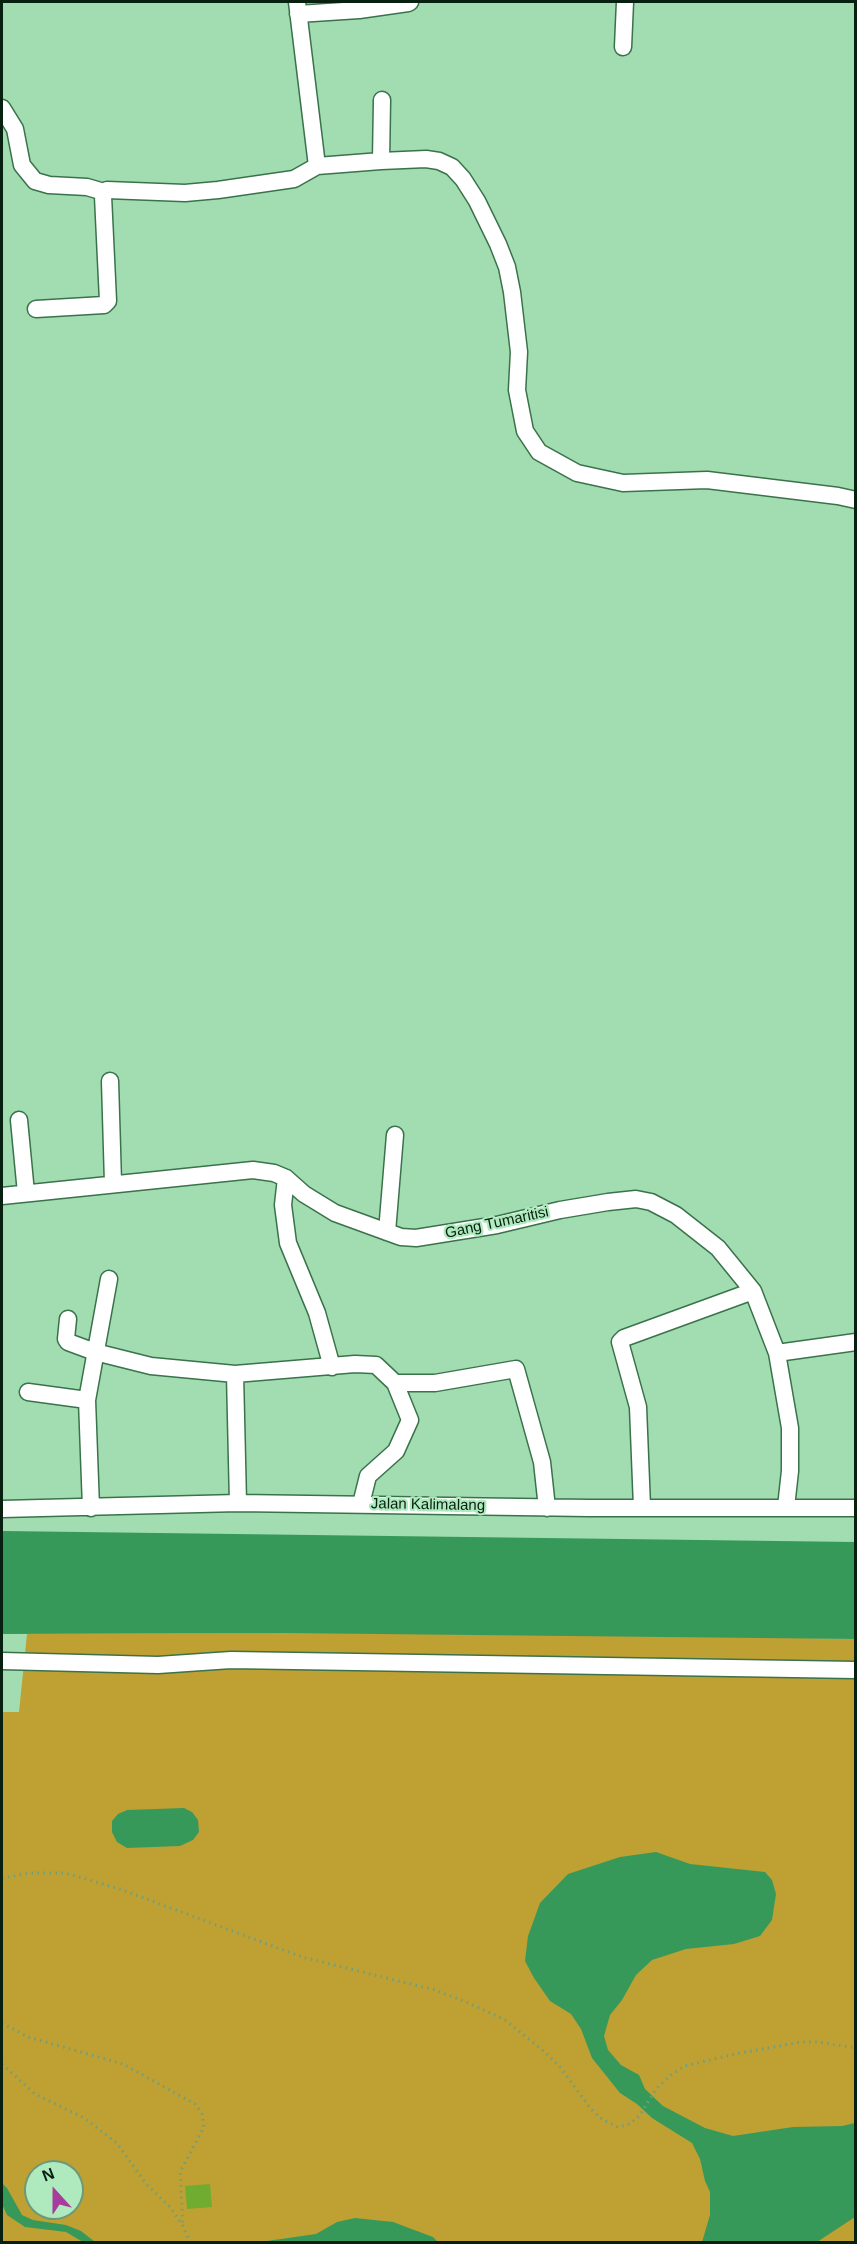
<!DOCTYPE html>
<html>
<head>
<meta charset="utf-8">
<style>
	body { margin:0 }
	#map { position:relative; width:857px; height:2244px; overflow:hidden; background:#a2ddb1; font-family:Helvetica,sans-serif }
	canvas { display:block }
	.frame { position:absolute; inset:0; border:3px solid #082010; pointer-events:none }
	.north { position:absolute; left:24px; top:2160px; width:60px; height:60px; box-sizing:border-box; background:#aeeabd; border:2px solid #6c9978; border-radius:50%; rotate:339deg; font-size:16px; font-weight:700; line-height:24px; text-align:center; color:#082010 }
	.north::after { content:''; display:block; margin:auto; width:21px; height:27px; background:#a73c9c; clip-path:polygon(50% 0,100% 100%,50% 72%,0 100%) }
</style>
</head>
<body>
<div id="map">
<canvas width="857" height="2244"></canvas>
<div class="frame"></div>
<div class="north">N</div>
</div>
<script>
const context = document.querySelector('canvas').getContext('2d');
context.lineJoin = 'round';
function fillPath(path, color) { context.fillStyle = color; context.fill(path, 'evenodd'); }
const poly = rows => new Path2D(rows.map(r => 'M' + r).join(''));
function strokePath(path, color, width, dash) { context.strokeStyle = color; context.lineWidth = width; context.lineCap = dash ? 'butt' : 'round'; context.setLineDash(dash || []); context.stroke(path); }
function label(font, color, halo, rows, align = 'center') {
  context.font = font + ' Helvetica,sans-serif'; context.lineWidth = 4.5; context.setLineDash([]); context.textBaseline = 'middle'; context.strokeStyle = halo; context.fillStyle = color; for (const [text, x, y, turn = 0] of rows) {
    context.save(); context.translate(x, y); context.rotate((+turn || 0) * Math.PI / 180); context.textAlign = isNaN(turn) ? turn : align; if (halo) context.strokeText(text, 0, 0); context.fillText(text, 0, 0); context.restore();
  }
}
fillPath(poly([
	[497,1632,855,1639,855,2242,2,2242,2,1712,19,1712,27,1634],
	[36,2172,72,2172,72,2208,36,2208]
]), '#bfa033');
fillPath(poly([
	[2,1531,855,1542,855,1639,284,1633,2,1634],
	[184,1808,192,1812,198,1820,199,1832,193,1840,180,1846,127,1848,117,1842,112,1832,112,1821,118,1814,127,1810],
	[656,1852,690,1864,765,1872,772,1880,776,1894,772,1920,760,1936,734,1944,686,1949,652,1960,636,1975,622,2000,610,2015,604,2036,608,2050,621,2065,639,2075,645,2089,663,2106,705,2128,733,2136,793,2127,842,2126,855,2123,855,2217,817,2242,702,2242,710,2215,710,2192,705,2181,700,2159,692,2143,652,2118,637,2104,620,2093,592,2058,581,2029,571,2014,550,2001,534,1978,525,1961,528,1936,540,1903,568,1874,620,1857],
	[2,2183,7,2188,22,2215,33,2220,66,2225,81,2231,95,2242,83,2242,66,2232,25,2227,7,2215,2,2204],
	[355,2218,393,2222,433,2237,438,2242,260,2242,316,2234,337,2222]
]), '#36995a');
fillPath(poly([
	[210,2184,212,2207,187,2209,185,2186]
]), '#70ac2f');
const street = poly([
	[297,2,317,166,381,161,426,159,439,161,452,167,463,179,477,201,498,244,507,267,512,292,519,352,517,390,525,431,539,452,577,473,623,483,707,480,838,496,856,500],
	[298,14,359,10,408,3,410,2],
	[623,47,625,2],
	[2,108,15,129,22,165,35,181,49,185,87,187,104,192],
	[381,161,382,100],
	[36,309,104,305,108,301,103,196,104,192,107,190,185,193,218,190,294,179,317,166],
	[110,1081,113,1183],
	[19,1120,26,1193],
	[286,1178,283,1205,288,1243,317,1313,332,1367],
	[2,1196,253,1170,274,1173,286,1178,304,1194,335,1213,401,1237,416,1238,497,1225,560,1210,608,1202,636,1199,651,1202,676,1215,718,1248,753,1291,777,1353,790,1428,790,1471,786,1507],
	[387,1232,395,1135],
	[68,1319,66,1339,68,1342,95,1352,151,1366,235,1374,355,1364,376,1365,395,1383,410,1420,396,1451,368,1476,361,1504],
	[777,1353,856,1342],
	[235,1374,238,1503],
	[395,1383,435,1383,516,1369,542,1462,547,1508],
	[28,1392,87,1400],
	[642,1507,638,1407,620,1342,624,1338,753,1291],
	[91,1508,87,1400,109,1279],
	[2,1509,238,1503,589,1508,856,1508],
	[2,1661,158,1665,231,1660,856,1670]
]);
strokePath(street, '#3a724b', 19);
strokePath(poly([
	[2,1878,30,1873,65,1873,120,1889,302,1957,435,1990,471,2004,505,2020,546,2053,560,2067,591,2109,603,2120,618,2127,630,2124,640,2115,656,2089,672,2074,685,2066,735,2054,801,2042,818,2042,856,2048],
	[2,2023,28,2037,123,2064,195,2104,202,2114,204,2127,180,2172,183,2226],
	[2,2064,35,2094,84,2118,117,2143,146,2184,170,2207,183,2226,190,2242]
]), '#6f9f7c', 3, [1.5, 4.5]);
strokePath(street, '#fff', 16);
label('15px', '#082010', '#aeeabd', [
	["Gang Tumaritisi",497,1223,-12],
	["Jalan Kalimalang",428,1505,1]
]);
</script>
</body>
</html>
